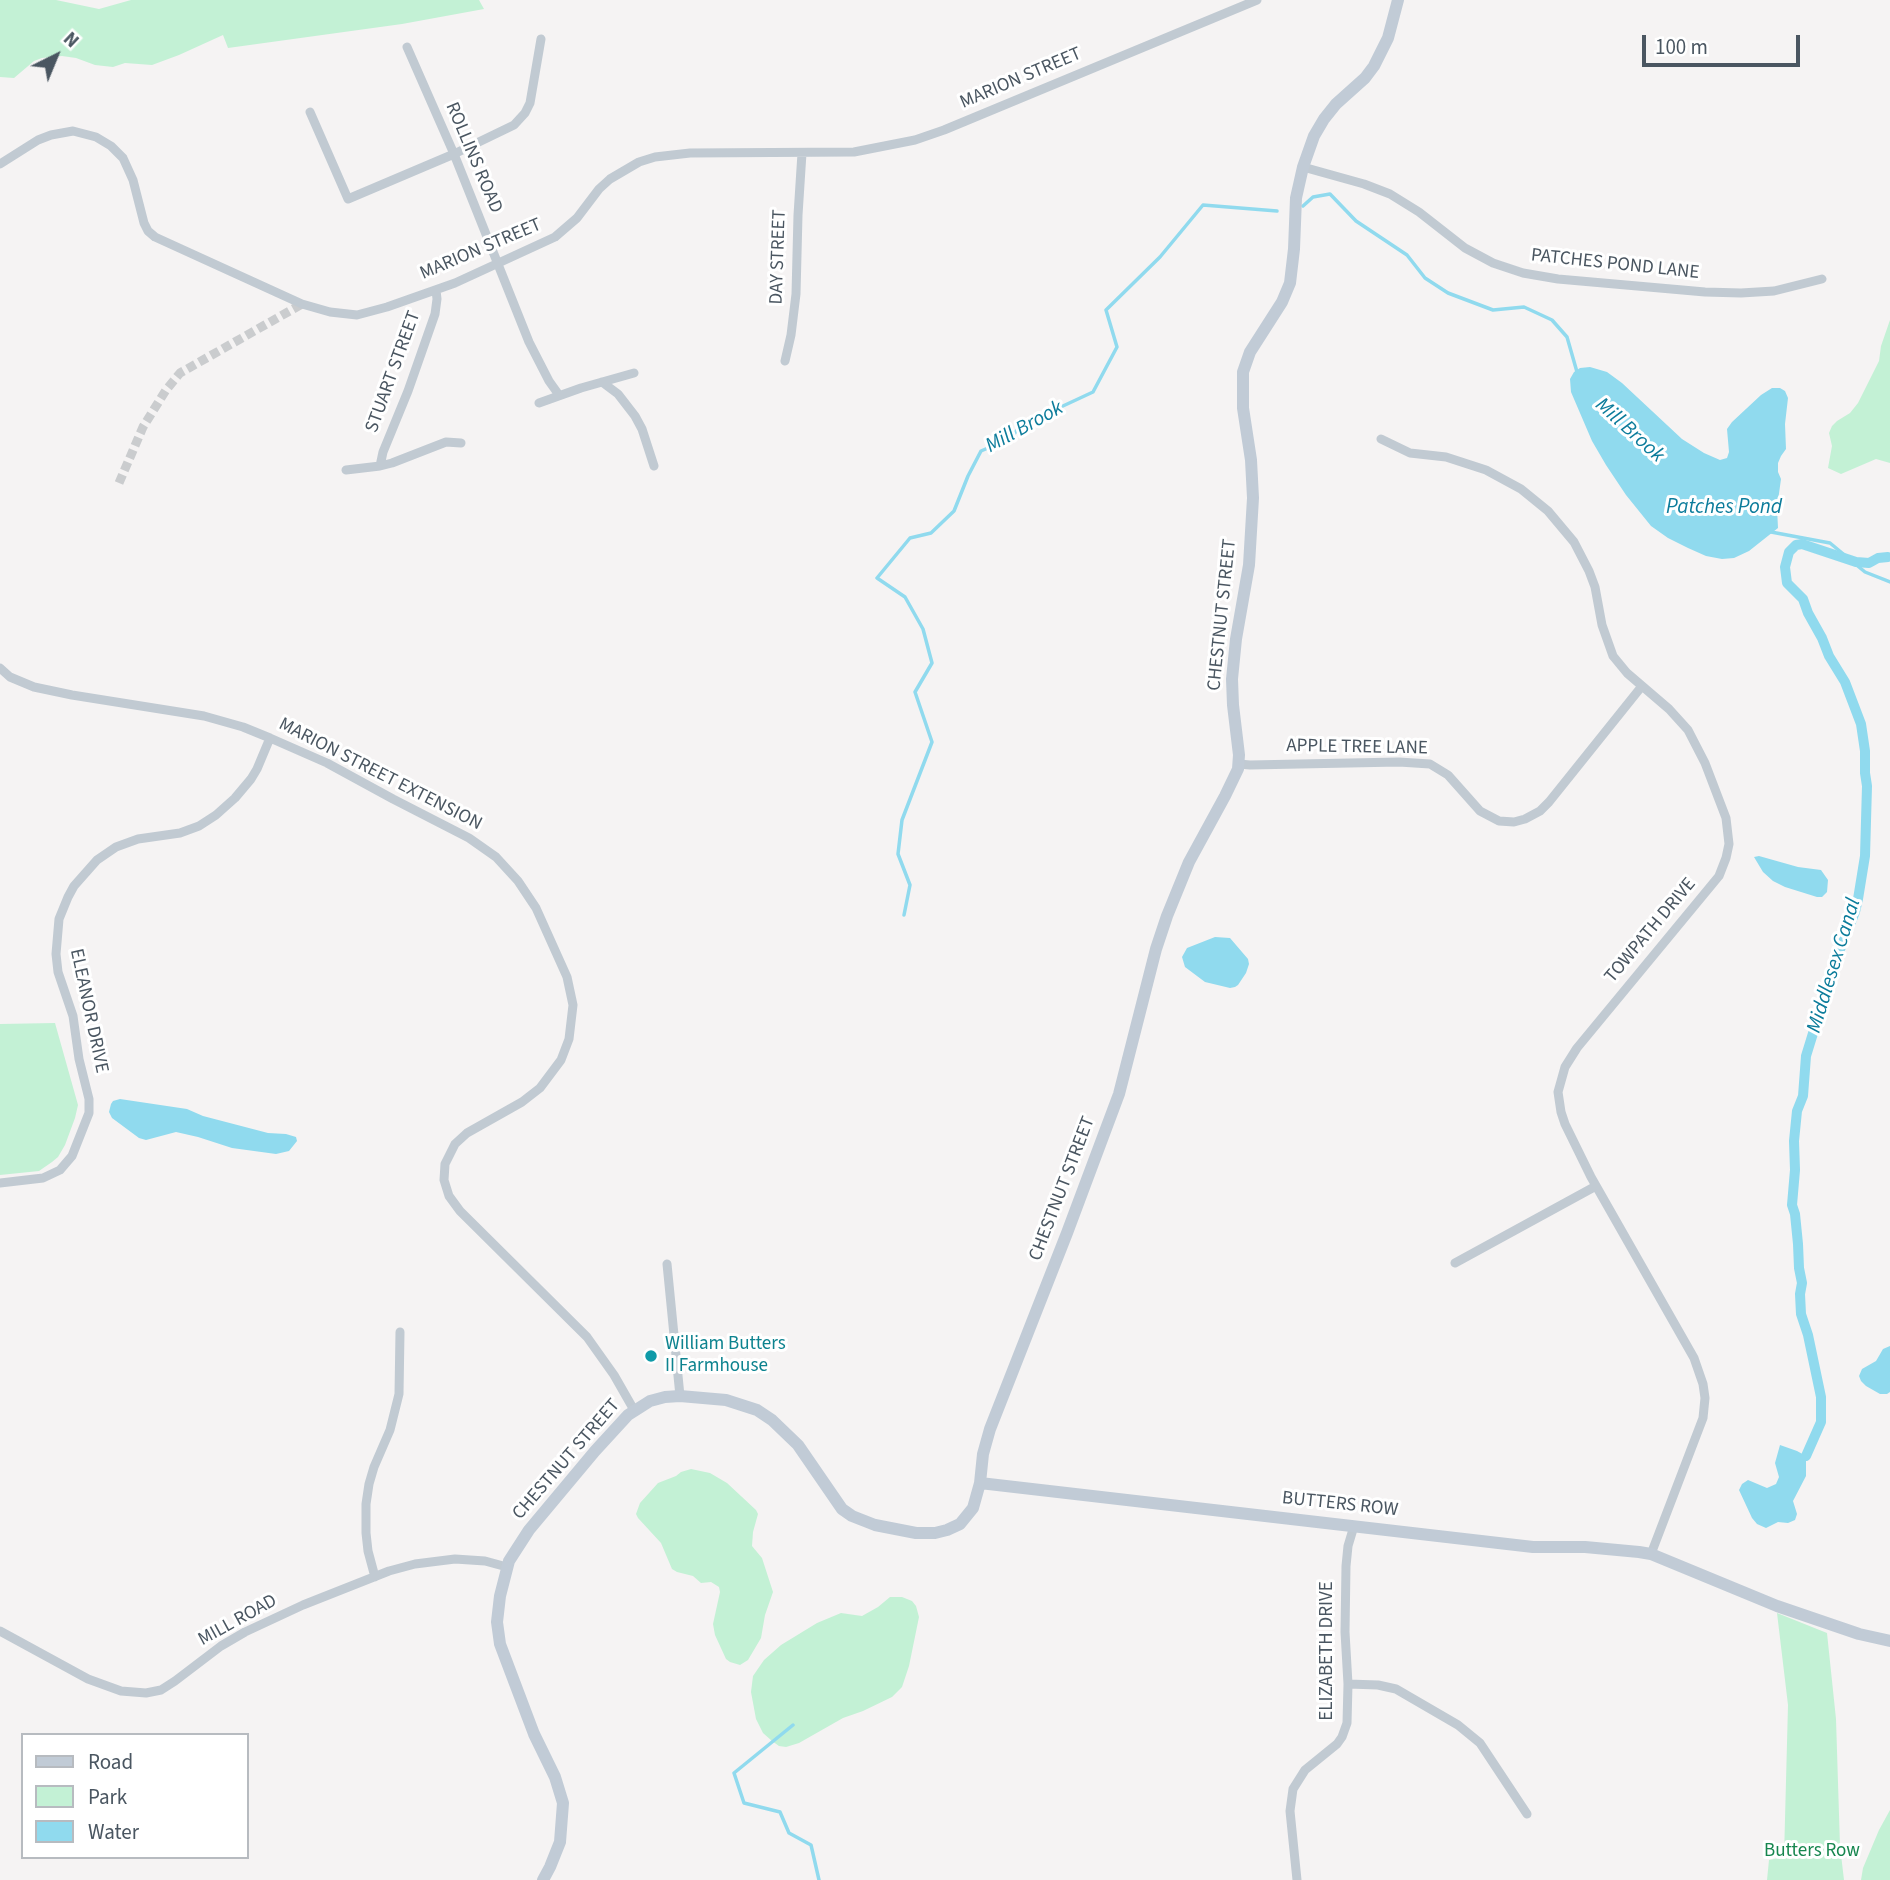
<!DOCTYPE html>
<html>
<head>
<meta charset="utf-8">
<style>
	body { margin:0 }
	#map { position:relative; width:1890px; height:1880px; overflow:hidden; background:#f5f3f3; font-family:"Source Sans 3",sans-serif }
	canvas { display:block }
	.legend { position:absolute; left:21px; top:1733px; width:228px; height:126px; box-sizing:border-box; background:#fff; border:2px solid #b7bbc0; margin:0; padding:9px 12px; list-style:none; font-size:21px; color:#4a5661 }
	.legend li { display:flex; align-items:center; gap:14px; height:35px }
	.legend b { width:35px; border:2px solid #b7bbc0 }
	.north { position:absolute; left:21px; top:21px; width:70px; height:70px; -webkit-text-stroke:5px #fff; paint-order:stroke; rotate:43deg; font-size:19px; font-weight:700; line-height:28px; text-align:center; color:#4a5661 }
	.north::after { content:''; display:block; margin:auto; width:24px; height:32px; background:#4a5661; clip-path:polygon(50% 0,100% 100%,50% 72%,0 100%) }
	.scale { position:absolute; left:1642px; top:35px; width:158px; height:32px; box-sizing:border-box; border:4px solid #4a5661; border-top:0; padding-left:9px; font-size:21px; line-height:24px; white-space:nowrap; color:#4a5661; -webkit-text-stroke:5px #fff; paint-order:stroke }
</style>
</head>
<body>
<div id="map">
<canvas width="1890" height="1880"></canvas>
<ul class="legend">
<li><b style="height:9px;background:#c1cbd6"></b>Road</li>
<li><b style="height:19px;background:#c3f1d5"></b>Park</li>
<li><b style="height:19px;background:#90daee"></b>Water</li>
</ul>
<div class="north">N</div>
<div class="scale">100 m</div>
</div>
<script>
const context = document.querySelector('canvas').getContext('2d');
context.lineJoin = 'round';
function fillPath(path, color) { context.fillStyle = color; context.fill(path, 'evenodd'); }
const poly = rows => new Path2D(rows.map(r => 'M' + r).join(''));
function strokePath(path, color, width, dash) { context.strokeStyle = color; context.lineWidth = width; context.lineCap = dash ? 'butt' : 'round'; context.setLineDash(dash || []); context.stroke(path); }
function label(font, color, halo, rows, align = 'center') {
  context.font = font + ' "Source Sans 3",sans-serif'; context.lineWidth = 6; context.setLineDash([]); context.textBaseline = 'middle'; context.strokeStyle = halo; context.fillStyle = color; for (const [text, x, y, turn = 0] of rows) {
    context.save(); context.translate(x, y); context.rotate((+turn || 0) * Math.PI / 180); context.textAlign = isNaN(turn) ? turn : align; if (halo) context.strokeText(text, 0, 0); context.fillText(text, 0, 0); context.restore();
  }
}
fillPath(poly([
	[0,0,56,0,99,9,131,0,479,0,484,9,402,24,228,48,223,35,179,55,152,65,125,63,113,67,95,65,76,58,62,56,42,58,34,61,14,78,0,77],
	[1890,320,1890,463,1876,459,1841,474,1828,468,1832,446,1829,433,1832,426,1837,421,1850,413,1858,403,1879,361,1881,346],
	[55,1023,78,1105,75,1118,65,1145,58,1157,52,1162,39,1171,0,1175,0,1024],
	[691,1469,710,1473,727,1483,756,1510,758,1514,753,1532,752,1546,762,1558,773,1592,765,1615,761,1638,748,1660,740,1665,730,1662,726,1659,715,1635,713,1624,720,1592,719,1587,711,1582,701,1583,693,1576,677,1572,672,1569,661,1543,638,1518,636,1514,640,1503,658,1483,676,1476,681,1472],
	[890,1597,902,1597,912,1601,916,1606,919,1617,909,1666,902,1687,892,1697,863,1711,843,1718,799,1743,786,1747,779,1746,772,1741,763,1733,756,1719,751,1692,753,1676,764,1660,781,1645,817,1623,841,1613,862,1616,878,1607],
	[1777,1613,1827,1633,1836,1719,1840,1846,1844,1880,1767,1880,1769,1860,1784,1857,1788,1705],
	[1890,1810,1890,1880,1861,1880,1863,1868,1879,1830]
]), '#c3f1d5');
fillPath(poly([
	[1590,367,1607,372,1622,383,1682,439,1704,453,1720,460,1727,458,1729,452,1727,429,1732,422,1761,395,1772,388,1780,388,1785,391,1788,398,1785,424,1786,449,1781,456,1778,463,1778,472,1781,479,1777,508,1778,528,1749,551,1734,558,1722,559,1706,556,1688,548,1668,538,1651,526,1626,495,1606,465,1592,441,1571,392,1570,379,1574,372,1580,368],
	[1759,856,1798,867,1821,870,1828,880,1827,892,1822,897,1817,897,1785,887,1773,881,1763,872,1754,857],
	[1215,937,1230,938,1248,959,1249,964,1246,973,1238,985,1235,987,1230,988,1205,982,1185,967,1182,957,1187,948],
	[120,1099,187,1109,203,1116,268,1133,286,1134,296,1137,297,1141,289,1151,276,1154,232,1148,198,1137,176,1132,146,1140,139,1138,112,1118,109,1112,111,1104,113,1101],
	[1890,1346,1890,1392,1887,1394,1880,1394,1866,1386,1861,1381,1859,1376,1862,1369,1876,1361,1883,1349],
	[1780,1445,1797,1451,1806,1456,1806,1476,1793,1501,1797,1514,1795,1520,1788,1523,1778,1522,1766,1528,1757,1524,1752,1518,1739,1490,1742,1484,1748,1480,1767,1488,1776,1484,1779,1477,1775,1463]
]), '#90daee');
strokePath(poly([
	[1303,206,1313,197,1330,194,1356,221,1407,255,1425,278,1448,293,1493,310,1524,307,1552,320,1567,337,1577,372],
	[1771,532,1830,543,1865,572,1890,582],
	[904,915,910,885,898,854,902,820,932,742,915,692,932,663,923,629,905,597,877,578,910,538,931,533,954,511,968,476,981,451,1011,438,1020,426,1093,392,1117,347,1106,310,1160,257,1203,205,1277,211],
	[793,1725,734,1773,744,1803,780,1812,789,1833,811,1845,819,1880]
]), '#90daee', 3.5);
strokePath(poly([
	[1806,1456,1821,1422,1821,1397,1808,1335,1801,1314,1800,1294,1802,1283,1799,1268,1798,1244,1795,1214,1792,1205,1795,1170,1794,1141,1797,1111,1803,1096,1806,1056,1835,962,1855,912,1858,899,1865,856,1867,786,1865,773,1865,751,1861,724,1845,682,1829,656,1822,638,1808,613,1803,599,1787,583,1785,567,1789,552,1796,545,1802,544,1856,562,1869,563,1878,558,1888,557]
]), '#90daee', 10);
strokePath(poly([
	[119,483,143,427,166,390,180,373,302,304]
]), '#caccce', 9, [9, 4.5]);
strokePath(poly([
	[407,47,454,154,529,342,549,381,559,395],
	[310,112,348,199,454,154,514,125,525,113,530,103,541,39],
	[0,164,38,140,51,135,73,131,96,137,111,146,123,158,133,180,144,223,148,231,155,237,302,304,330,312,357,315,387,307,455,283,555,237,577,218,599,189,610,179,639,162,655,157,690,153,854,152,915,140,944,130,1257,0],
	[1303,167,1364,184,1390,194,1419,212,1465,248,1493,263,1523,273,1558,279,1705,292,1741,293,1774,291,1822,279],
	[785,361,791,335,796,294,798,215,802,153],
	[602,382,618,394,635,416,642,429,654,466],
	[539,403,581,388,634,373],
	[1381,439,1410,453,1446,457,1486,470,1521,489,1548,511,1574,542,1589,571,1595,587,1602,625,1613,656,1627,673,1669,709,1688,730,1705,763,1726,818,1729,844,1726,858,1719,876,1577,1048,1565,1067,1558,1092,1561,1112,1565,1124,1591,1177,1694,1358,1703,1384,1705,1398,1703,1418,1651,1554],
	[380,466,383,452,408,391,435,314,437,299,436,290],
	[346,470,380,466,392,463,446,442,461,443],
	[0,668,10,677,34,687,72,695,204,716,243,727,270,738,327,763,393,799,469,838,496,857,518,881,536,908,567,977,573,1005,569,1039,561,1060,540,1088,522,1102,467,1133,455,1144,445,1164,444,1180,449,1196,460,1211,587,1337,614,1375,634,1410],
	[1239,764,1250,765,1399,762,1430,764,1448,775,1480,811,1499,821,1514,822,1525,819,1540,811,1549,802,1642,686],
	[0,1183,43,1178,60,1170,72,1156,89,1113,89,1099,79,1059,73,1016,58,972,56,954,59,919,68,897,74,886,97,860,116,847,138,839,180,833,199,826,216,815,235,798,251,779,257,769,270,738],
	[1455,1263,1596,1186],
	[667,1264,680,1396],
	[375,1577,368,1551,366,1533,366,1504,369,1484,374,1467,390,1430,399,1394,400,1332],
	[0,1631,88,1679,121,1691,146,1693,161,1690,175,1681,221,1646,245,1632,303,1605,389,1571,415,1564,455,1559,485,1561,507,1567],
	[1348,1684,1378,1685,1396,1689,1458,1725,1480,1743,1527,1814],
	[1297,1880,1290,1811,1293,1789,1305,1770,1337,1744,1342,1737,1347,1723,1348,1684,1345,1632,1346,1566,1348,1546,1354,1526]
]), '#c1cad2', 9);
strokePath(poly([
	[980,1483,1533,1547,1585,1547,1639,1552,1651,1554,1777,1606,1859,1634,1890,1641],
	[543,1880,550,1867,560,1842,563,1803,555,1777,534,1734,500,1644,497,1622,500,1596,509,1561,529,1530,595,1451,628,1415,650,1401,665,1397,680,1396,726,1400,757,1410,772,1420,798,1445,842,1509,852,1516,875,1525,916,1533,935,1533,947,1530,960,1524,973,1508,980,1483,983,1454,990,1429,1067,1233,1119,1094,1156,949,1167,916,1189,862,1225,796,1238,769,1239,755,1233,705,1232,679,1236,639,1249,565,1253,498,1251,460,1243,408,1243,372,1250,352,1282,302,1290,283,1294,249,1296,198,1303,167,1314,136,1324,119,1336,104,1365,78,1374,66,1388,38,1398,0]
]), '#c1cbd6', 12);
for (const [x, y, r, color] of [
	[651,1356,7,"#0f9aa8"]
]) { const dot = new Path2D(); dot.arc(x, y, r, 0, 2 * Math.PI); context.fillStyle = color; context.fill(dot); strokePath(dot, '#fff', 2.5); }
label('19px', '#4a5661', '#fff', [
	["MARION STREET",1021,79,-23],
	["ROLLINS ROAD",473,158,67],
	["MARION STREET",481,250,-23],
	["DAY STREET",779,257,-88],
	["PATCHES POND LANE",1615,265,6],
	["STUART STREET",394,372,-70],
	["CHESTNUT STREET",1223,615,-84],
	["APPLE TREE LANE",1357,748,1],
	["MARION STREET EXTENSION",380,775,27],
	["TOWPATH DRIVE",1651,931,-50],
	["ELEANOR DRIVE",88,1011,78],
	["CHESTNUT STREET",1063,1189,-69],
	["CHESTNUT STREET",567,1460,-49],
	["BUTTERS ROW",1340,1505,6],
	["MILL ROAD",238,1621,-29],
	["ELIZABETH DRIVE",1328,1651,-90]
]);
label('19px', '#0d838f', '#fff', [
	["William Butters",665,1345],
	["II Farmhouse",665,1367]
], 'left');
label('19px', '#17864f', '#fff', [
	["Butters Row",1812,1852]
]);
label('italic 21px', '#0c7c9b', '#fff', [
	["Mill Brook",1025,428,-29],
	["Mill Brook",1629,431,42],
	["Patches Pond",1724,508],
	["Middlesex Canal",1835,966,-73]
]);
</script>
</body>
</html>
